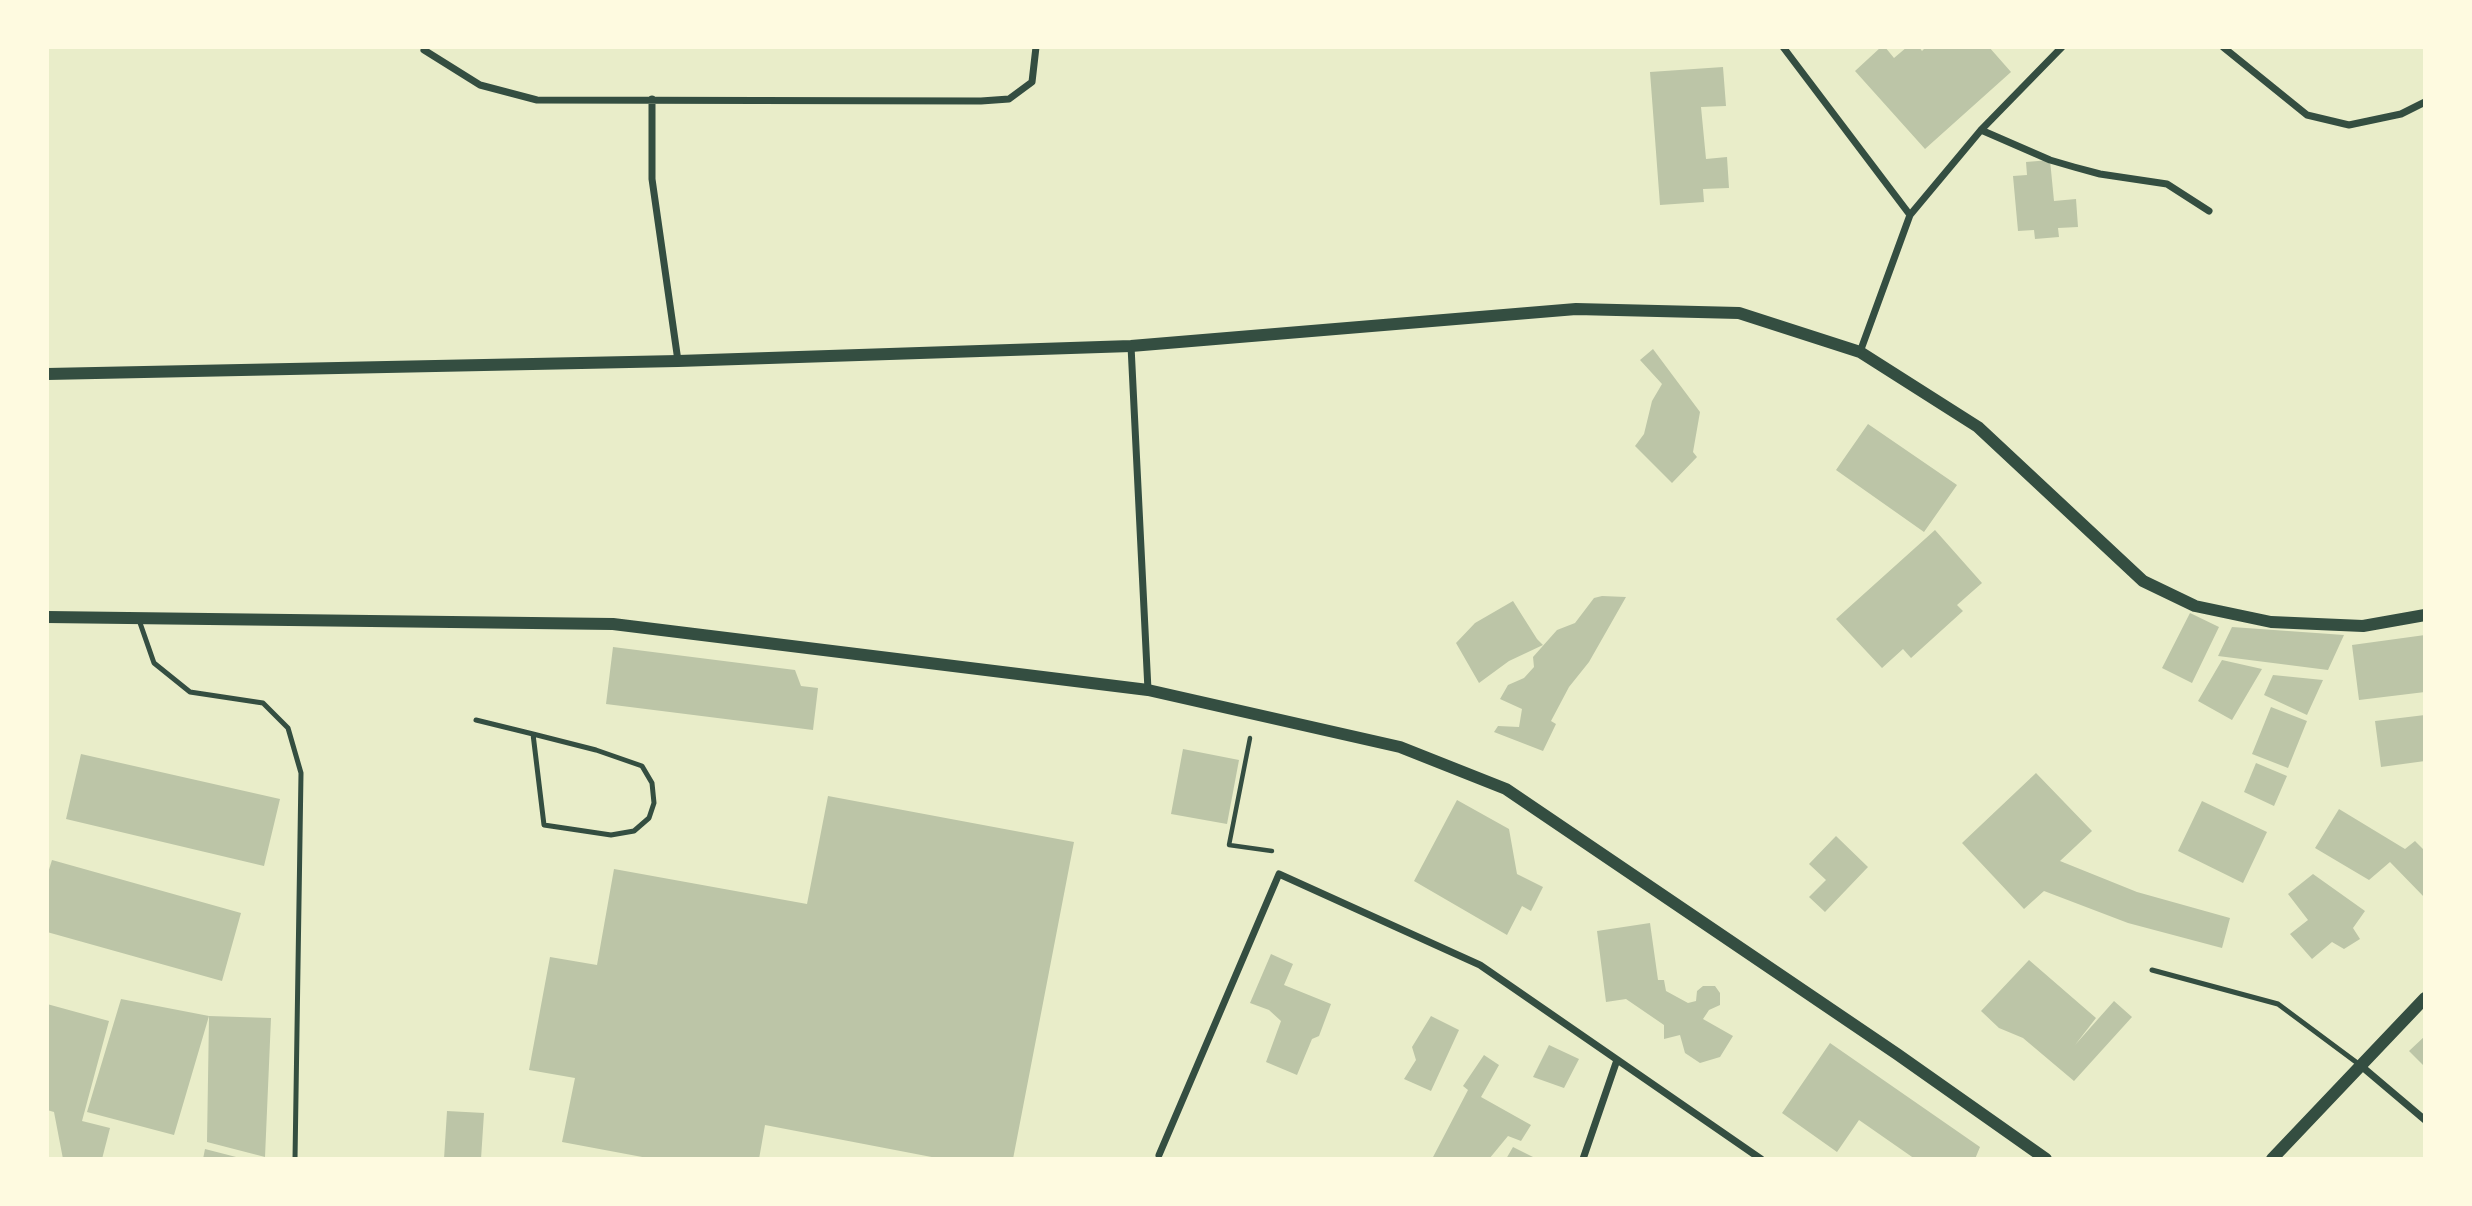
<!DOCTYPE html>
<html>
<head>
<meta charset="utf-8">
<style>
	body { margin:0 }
	#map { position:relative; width:2472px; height:1206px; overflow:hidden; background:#e9edc9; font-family:"Varela Round",sans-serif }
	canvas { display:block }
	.frame { position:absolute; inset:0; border:49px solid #fefae0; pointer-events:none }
</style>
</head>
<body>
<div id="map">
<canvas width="2472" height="1206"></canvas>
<div class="frame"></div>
</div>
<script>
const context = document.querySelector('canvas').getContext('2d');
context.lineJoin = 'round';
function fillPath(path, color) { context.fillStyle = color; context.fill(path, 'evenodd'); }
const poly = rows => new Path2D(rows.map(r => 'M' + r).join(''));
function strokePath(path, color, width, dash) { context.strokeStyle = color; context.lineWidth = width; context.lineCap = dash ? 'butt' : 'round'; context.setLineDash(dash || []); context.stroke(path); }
fillPath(poly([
	[1881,47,1885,47,1894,58,1907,47,1919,47,1922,51,1926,47,1989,47,2011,72,1925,149,1855,71],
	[1723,67,1726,106,1701,107,1706,159,1727,157,1729,188,1703,189,1704,202,1660,205,1650,72],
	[2050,160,2054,201,2076,199,2078,227,2058,228,2059,237,2035,239,2034,230,2018,231,2013,176,2027,175,2026,162],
	[1653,349,1700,412,1693,452,1697,457,1672,483,1635,446,1644,434,1652,401,1662,384,1640,360],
	[1868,424,1957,485,1924,532,1836,470],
	[1935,530,1982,583,1957,605,1963,611,1911,658,1903,649,1882,668,1836,619],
	[1602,596,1626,597,1589,662,1569,687,1551,721,1556,724,1543,751,1494,732,1498,726,1519,727,1522,709,1500,699,1508,685,1524,678,1534,667,1533,657,1557,630,1575,623,1594,598],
	[1513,601,1537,639,1543,645,1509,661,1479,683,1456,643,1475,623],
	[2190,613,2219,627,2192,683,2162,668],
	[2232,627,2344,635,2328,670,2218,656],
	[2425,635,2425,692,2359,700,2352,645],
	[613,647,795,670,801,686,818,688,813,730,606,704],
	[2222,660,2262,669,2232,720,2198,701],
	[2273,675,2323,680,2307,715,2264,695],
	[2271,707,2307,721,2288,768,2252,754],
	[2425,715,2425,761,2381,767,2375,721],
	[1183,749,1239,760,1227,824,1171,814],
	[81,754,280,799,264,866,66,819],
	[2256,763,2287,776,2274,806,2244,792],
	[2036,773,2092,831,2060,861,2137,892,2230,918,2222,948,2128,923,2044,891,2024,909,1962,843],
	[828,796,1074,842,1013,1159,942,1159,765,1125,759,1159,653,1159,562,1142,575,1078,529,1070,550,957,597,965,614,869,807,904],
	[1457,800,1509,829,1517,874,1543,887,1531,911,1522,906,1507,935,1414,881],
	[2202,801,2267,832,2243,883,2178,851],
	[2339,809,2405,849,2415,841,2425,851,2425,898,2390,862,2369,880,2315,848],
	[1836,836,1868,867,1825,912,1809,897,1826,880,1809,864],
	[52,860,241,913,222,981,47,932,47,876],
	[2313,874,2365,911,2353,928,2360,939,2344,949,2332,942,2312,959,2290,934,2308,920,2288,894],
	[1650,923,1658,980,1664,980,1666,991,1688,1003,1696,1001,1697,991,1703,986,1715,986,1720,993,1720,1005,1709,1010,1703,1019,1733,1036,1720,1057,1700,1063,1685,1053,1680,1035,1664,1039,1664,1025,1626,999,1606,1002,1597,931],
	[1271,954,1293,964,1284,985,1331,1004,1319,1036,1312,1039,1297,1075,1266,1062,1281,1021,1269,1010,1250,1003],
	[2029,960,2096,1018,2075,1045,2114,1001,2132,1017,2074,1081,2023,1038,1999,1028,1981,1011],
	[121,999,209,1016,271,1018,265,1157,207,1142,209,1016,174,1135,87,1112],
	[47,1004,109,1021,82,1121,110,1128,102,1159,63,1159,54,1112,47,1110],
	[1431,1016,1459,1030,1431,1091,1404,1079,1416,1060,1412,1047],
	[2425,1036,2425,1067,2409,1051],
	[1830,1043,1980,1147,1975,1159,1915,1159,1859,1120,1837,1152,1782,1113],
	[1549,1045,1579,1059,1564,1088,1533,1077],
	[1484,1055,1499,1065,1481,1097,1531,1125,1521,1141,1508,1136,1489,1159,1432,1159,1468,1090,1463,1086],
	[447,1111,484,1113,481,1159,444,1159],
	[1513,1147,1537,1159,1506,1159],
	[205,1149,240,1158,240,1159,203,1159]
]), '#bcc5a7');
strokePath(poly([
	[1250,738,1229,845,1272,851]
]), '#344e41', 4.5);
strokePath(poly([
	[139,620,154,663,190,692,263,703,288,728,301,773,295,1159],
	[476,720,533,734,596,750,642,766,652,783,654,803,649,818,634,831,611,835,544,825,533,734],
	[2152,970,2278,1004,2360,1065]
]), '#344e41', 5);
strokePath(poly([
	[1783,47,1910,215,1860,352],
	[2223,47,2307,115,2349,125,2401,114,2425,102],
	[424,50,480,85,537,100,981,101,1009,99,1032,82,1036,47],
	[652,99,652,179,678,361],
	[1981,130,2050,160,2074,167,2100,174,2167,184,2209,211],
	[1910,215,1981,130,2062,47],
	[1131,346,1148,690],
	[2360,1065,2425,1120],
	[1159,1155,1279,874,1480,965,1761,1159],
	[1583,1159,1617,1060]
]), '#344e41', 7);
strokePath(poly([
	[47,374,678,361,1131,346,1576,309,1739,313,1860,352,1978,427,2143,581,2195,606,2271,622,2363,626,2425,615],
	[47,617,613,624,1148,690,1400,747,1506,789,1897,1054,2046,1159],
	[2272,1159,2425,998]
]), '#344e41', 12);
</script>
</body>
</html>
